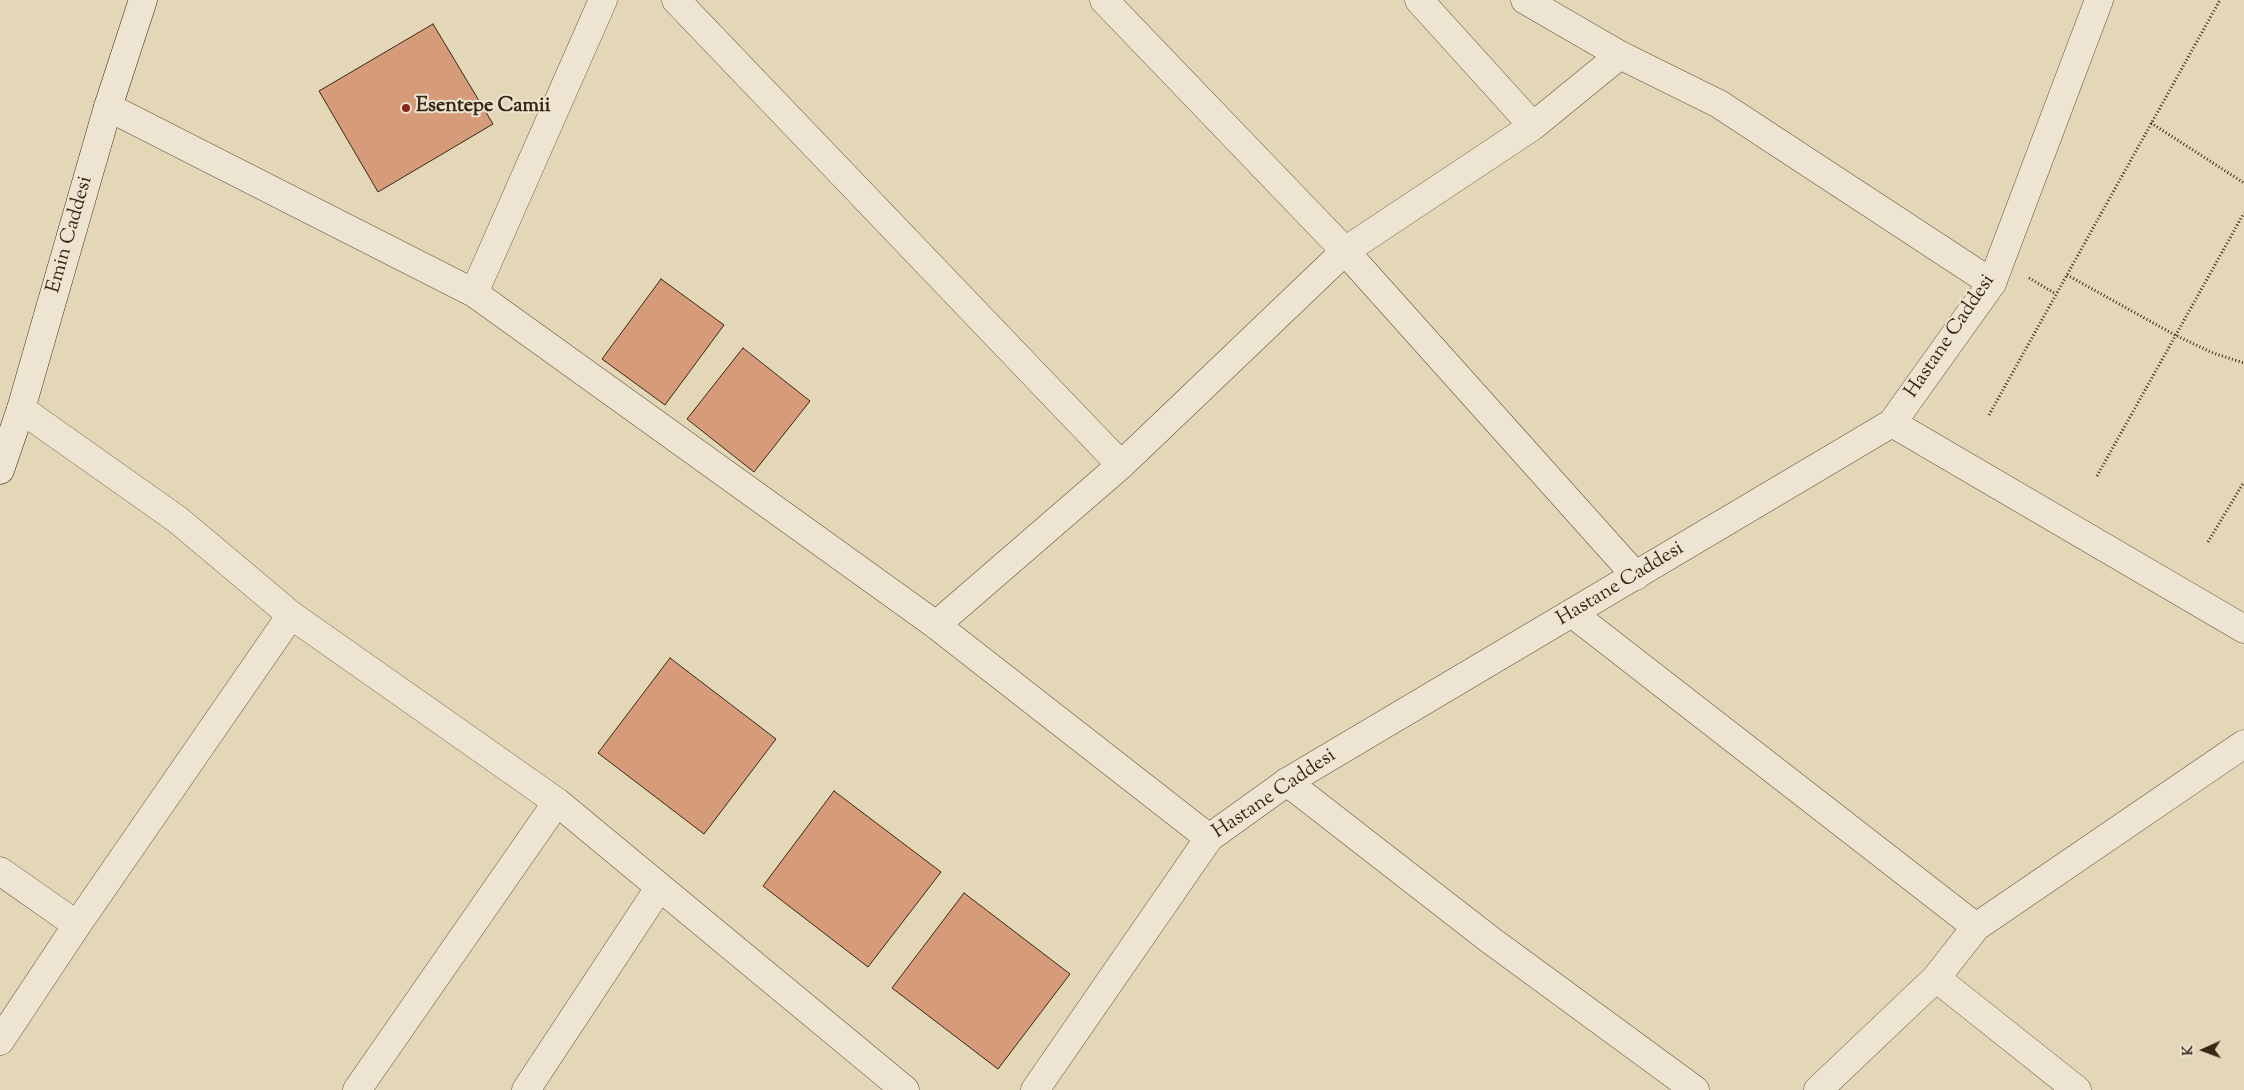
<!DOCTYPE html>
<html>
<head>
<meta charset="utf-8">
<style>
	body { margin:0 }
	#map { position:relative; width:2244px; height:1090px; overflow:hidden; background:#e3d7b8; font-family:"Sorts Mill Goudy",serif }
	canvas { display:block }
	.north { position:absolute; left:2179px; top:1025px; width:50px; height:50px; -webkit-text-stroke:4px #ede5d1; paint-order:stroke; rotate:268deg; font-size:14px; font-weight:700; line-height:20px; text-align:center; color:#392714 }
	.north::after { content:''; display:block; margin:auto; width:18px; height:22px; background:#392714; clip-path:polygon(50% 0,100% 100%,50% 72%,0 100%) }
</style>
</head>
<body>
<div id="map">
<canvas width="2244" height="1090"></canvas>
<div class="north">K</div>
</div>
<script>
const context = document.querySelector('canvas').getContext('2d');
context.lineJoin = 'round';
function fillPath(path, color) { context.fillStyle = color; context.fill(path, 'evenodd'); }
const poly = rows => new Path2D(rows.map(r => 'M' + r).join(''));
function strokePath(path, color, width, dash) { context.strokeStyle = color; context.lineWidth = width; context.lineCap = dash ? 'butt' : 'round'; context.setLineDash(dash || []); context.stroke(path); }
function label(font, color, halo, rows, align = 'center') {
  context.font = font + ' "Sorts Mill Goudy",serif'; context.lineWidth = 4; context.setLineDash([]); context.textBaseline = 'middle'; context.strokeStyle = halo; context.fillStyle = color; for (const [text, x, y, turn = 0] of rows) {
    context.save(); context.translate(x, y); context.rotate((+turn || 0) * Math.PI / 180); context.textAlign = isNaN(turn) ? turn : align; if (halo) context.strokeText(text, 0, 0); context.fillText(text, 0, 0); context.restore();
  }
}
const building = poly([
	[433,24,493,124,378,192,319,91,433,24],
	[661,279,724,325,665,405,602,359,661,279],
	[743,348,810,401,754,472,687,419,743,348],
	[670,658,776,739,704,834,598,753,670,658],
	[834,791,941,872,868,967,763,886,834,791],
	[964,893,1070,974,998,1069,892,988,964,893]
]);
fillPath(building, '#d69c79');
strokePath(building, '#392714', 1);
const minor = poly([
	[676,0,1121,465],
	[1104,0,1345,251,1636,576],
	[1419,0,1533,126],
	[1525,0,1620,55,1719,104,1992,283],
	[108,107,474,293,936,625,1209,838],
	[474,293,603,0],
	[21,409,178,520,291,615,557,802,905,1090],
	[1892,423,2244,629],
	[1573,614,1976,927],
	[936,625,1121,465,1345,251,1533,126,1620,55],
	[1287,782,1489,939,1695,1090],
	[0,871,77,925],
	[1936,978,2077,1090],
	[0,1041,77,925,291,615],
	[357,1090,557,802],
	[526,1090,659,888],
	[1818,1090,1936,978,1976,927,2244,744]
]);
const tertiary = poly([
	[1035,1090,1209,838,1287,782,1892,423,1992,283,2099,0]
]);
const secondary = poly([
	[0,470,21,409,108,107,143,0]
]);
strokePath(minor, '#64533d', 29);
strokePath(tertiary, '#64533d', 29);
strokePath(secondary, '#392714', 29);
strokePath(poly([
	[2151,123,2244,183],
	[2067,275,2175,335,2213,353,2244,363],
	[2029,278,2056,294],
	[1989,415,2220,0],
	[2097,476,2244,213],
	[2208,542,2244,482]
]), '#392714', 3, [1, 2.5]);
strokePath(minor, '#ede5d1', 28);
strokePath(tertiary, '#ede5d1', 28);
strokePath(secondary, '#ede5d1', 28);
for (const [x, y, r, color] of [
	[406,108,5,"#8f2418"]
]) { const dot = new Path2D(); dot.arc(x, y, r, 0, 2 * Math.PI); context.fillStyle = color; context.fill(dot); strokePath(dot, '#ede5d1', 2); }
label('bold 20px', '#392714', '#ede5d1', [
	["Esentepe Camii",416,108]
], 'left');
label('20px', '#392714', '#ede5d1', [
	["Emin Caddesi",71,235,-74],
	["Hastane Caddesi",1951,337,-56],
	["Hastane Caddesi",1621,585,-31],
	["Hastane Caddesi",1275,795,-34]
]);
</script>
</body>
</html>
